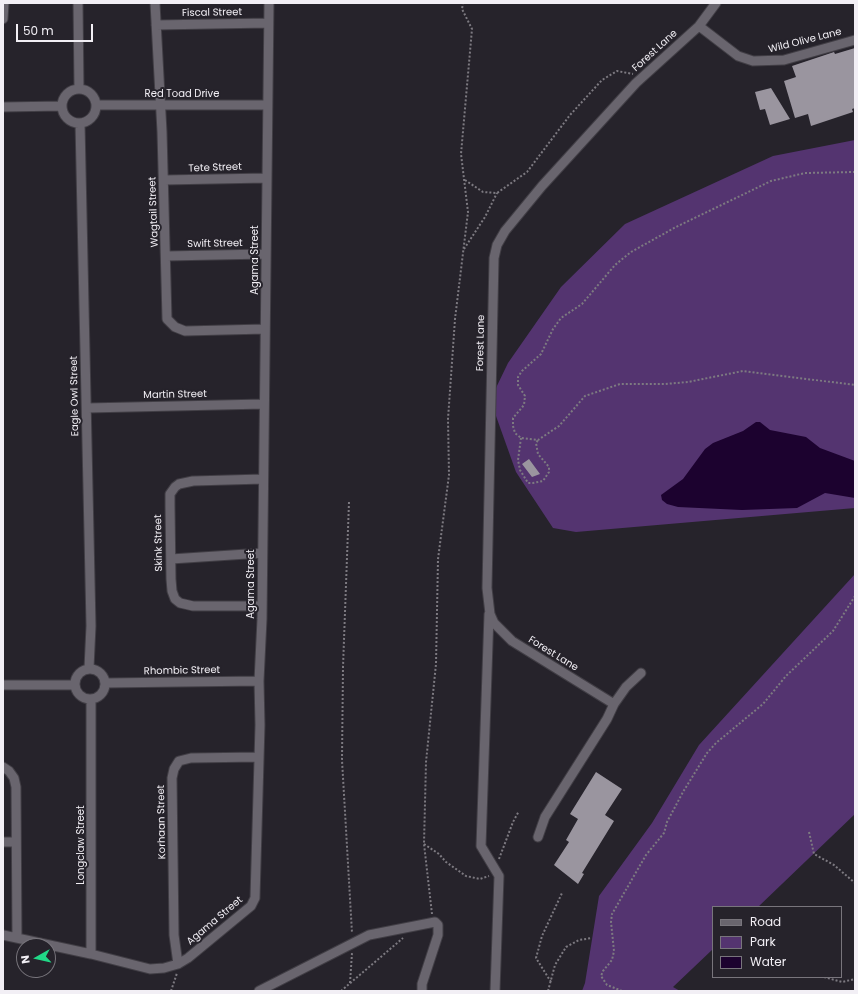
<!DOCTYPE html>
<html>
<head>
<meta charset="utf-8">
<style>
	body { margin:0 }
	#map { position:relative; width:858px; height:994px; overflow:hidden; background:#26232b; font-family:Poppins,sans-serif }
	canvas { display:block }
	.frame { position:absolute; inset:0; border:4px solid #f2eff5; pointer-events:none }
	.legend { position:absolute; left:712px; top:906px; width:130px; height:72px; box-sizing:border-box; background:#26232b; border:1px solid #78757c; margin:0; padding:5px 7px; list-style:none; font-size:12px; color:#f2eff5 }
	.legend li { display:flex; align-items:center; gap:8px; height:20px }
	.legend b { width:20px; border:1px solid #78757c }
	.north { position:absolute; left:16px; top:938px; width:40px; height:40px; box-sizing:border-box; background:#26232b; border:1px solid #78757c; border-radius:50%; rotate:262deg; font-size:11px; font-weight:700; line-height:16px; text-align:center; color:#f2eff5 }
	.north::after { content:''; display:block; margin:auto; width:14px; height:18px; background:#21d887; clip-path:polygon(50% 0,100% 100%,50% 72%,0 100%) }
	.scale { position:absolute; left:16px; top:24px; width:77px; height:18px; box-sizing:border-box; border:2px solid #f2eff5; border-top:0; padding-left:5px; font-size:12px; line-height:14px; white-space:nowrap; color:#f2eff5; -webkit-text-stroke:3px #26232b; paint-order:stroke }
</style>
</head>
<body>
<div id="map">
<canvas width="858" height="994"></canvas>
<div class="frame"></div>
<ul class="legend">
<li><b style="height:5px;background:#69656e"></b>Road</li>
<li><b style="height:11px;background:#543470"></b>Park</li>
<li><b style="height:11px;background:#1c022f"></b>Water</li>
</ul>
<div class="north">N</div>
<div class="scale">50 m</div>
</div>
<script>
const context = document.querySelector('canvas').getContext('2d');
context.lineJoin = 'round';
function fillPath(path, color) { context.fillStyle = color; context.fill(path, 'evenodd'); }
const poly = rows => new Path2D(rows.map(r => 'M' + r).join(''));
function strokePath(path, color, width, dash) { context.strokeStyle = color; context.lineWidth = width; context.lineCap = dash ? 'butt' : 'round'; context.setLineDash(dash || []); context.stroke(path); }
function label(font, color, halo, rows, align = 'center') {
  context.font = font + ' Poppins,sans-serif'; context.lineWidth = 4; context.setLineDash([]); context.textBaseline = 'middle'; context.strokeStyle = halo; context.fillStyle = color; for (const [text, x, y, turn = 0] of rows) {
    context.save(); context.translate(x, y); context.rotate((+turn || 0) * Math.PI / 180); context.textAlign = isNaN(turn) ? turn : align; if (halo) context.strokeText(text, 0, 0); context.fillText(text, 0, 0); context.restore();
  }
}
fillPath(poly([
	[855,140,855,508,576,532,553,528,516,472,496,416,494,392,508,363,561,287,625,224,773,156],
	[855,574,855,814,758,907,713,907,713,949,673,987,680,991,582,991,585,983,599,896,652,823,699,745]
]), '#543470');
fillPath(poly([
	[756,422,760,422,770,430,806,437,820,448,855,461,855,498,825,493,797,508,742,510,678,507,667,504,662,500,661,495,683,479,705,449,713,443,743,431]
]), '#1c022f');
fillPath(poly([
	[855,48,855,108,852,109,853,112,811,126,808,114,795,118,784,81,796,77,792,66,834,52,835,54],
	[771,88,790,119,770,125,765,109,760,110,755,92],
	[529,459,540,474,532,477,522,464],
	[596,772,622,789,605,815,614,821,582,873,584,874,578,884,554,865,569,842,566,840,578,819,570,814]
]), '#9a959f');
const street = poly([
	[78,3,79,89],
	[155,3,162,132,167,319,175,327,185,331,265,329],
	[3,19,4,3],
	[156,25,268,23],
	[699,26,738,56,753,61,784,60,855,40],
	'62 106a17 17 0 1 1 34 0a17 17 0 1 1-34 0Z',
	[96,105,267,105],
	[3,107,62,106],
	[80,123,91,626,89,668],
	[164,180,266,178],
	[166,256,266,254],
	[87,408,264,404],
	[171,559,262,553],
	[262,606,193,606,180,603,175,599,172,591,171,579,170,506,170,494,175,487,179,484,193,481,263,479],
	[489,614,481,846,499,876,495,991],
	'75 684a15 15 0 1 1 30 0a15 15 0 1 1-30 0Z',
	[105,683,259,681],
	[3,685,74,685],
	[614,704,512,641,494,623,490,614,487,588,494,258,497,245,505,231,542,186,636,83,699,26,716,3],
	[3,767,9,771,14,778,16,787,17,938],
	[538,837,545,817,607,719,614,704,626,687,641,673],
	[3,842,16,842],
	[3,935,91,954,150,969,164,968,178,964,188,958,251,906,255,898,260,725,259,681,262,619,269,3],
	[91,954,91,699],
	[178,964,174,935,172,778,174,769,179,761,191,758,258,757],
	[259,991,369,935,435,922,438,925,438,935,422,984,422,991]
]);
strokePath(street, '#413e45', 11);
strokePath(poly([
	[855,172,805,173,771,181,676,227,631,252,615,265,582,304,561,318,553,329,541,354,522,371,518,377,518,385,525,396,524,405,513,418,513,426,515,433,521,438,538,440,559,426,585,396,620,384,665,384,688,382,743,371,855,385],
	[465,180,483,192,497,193,527,172,570,115,602,80,617,71,633,74],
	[464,249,485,217,497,193],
	[521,438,518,460,520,470,528,483,533,483,543,481,549,472,549,467,538,454,536,443,538,440],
	[349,502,343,667,342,760,352,933],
	[809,832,814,854,834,865,855,883],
	[424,844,439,854,446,862,466,876,480,879,489,876],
	[499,859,513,822,519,811],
	[432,914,424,844,426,762,436,664,438,559,449,475,448,419,455,319,468,212,461,154,472,29,462,9,463,3],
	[824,977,842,982,855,979],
	[551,982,536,958,542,936,562,893],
	[350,983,352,953],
	[171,991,177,973],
	[341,991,403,938],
	[548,991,555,965,566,947,579,940,592,938],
	[622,991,607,985,601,976,603,971,612,960,614,951,611,922,612,914,646,855,664,833,667,822,683,792,707,753,716,743,763,704,786,676,833,631,855,596]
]), '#7d7a81', 2, [2, 2]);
strokePath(street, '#69656e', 9);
label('10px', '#f2eff5', '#26232b', [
	["Fiscal Street",212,13,-1],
	["Wild Olive Lane",805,41,-14],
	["Forest Lane",655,51,-42],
	["Red Toad Drive",182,94],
	["Tete Street",215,168,-2],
	["Wagtail Street",154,212,-92],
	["Swift Street",215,244,-1],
	["Agama Street",255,260,-90],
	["Forest Lane",481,343,-89],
	["Martin Street",175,395,-1],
	["Eagle Owl Street",75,396,-91],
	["Skink Street",159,543,-91],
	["Agama Street",251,584,-90],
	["Forest Lane",553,654,32],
	["Rhombic Street",182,671,-1],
	["Korhaan Street",162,822,-91],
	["Longclaw Street",81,845,-90],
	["Agama Street",215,921,-40]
]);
</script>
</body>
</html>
